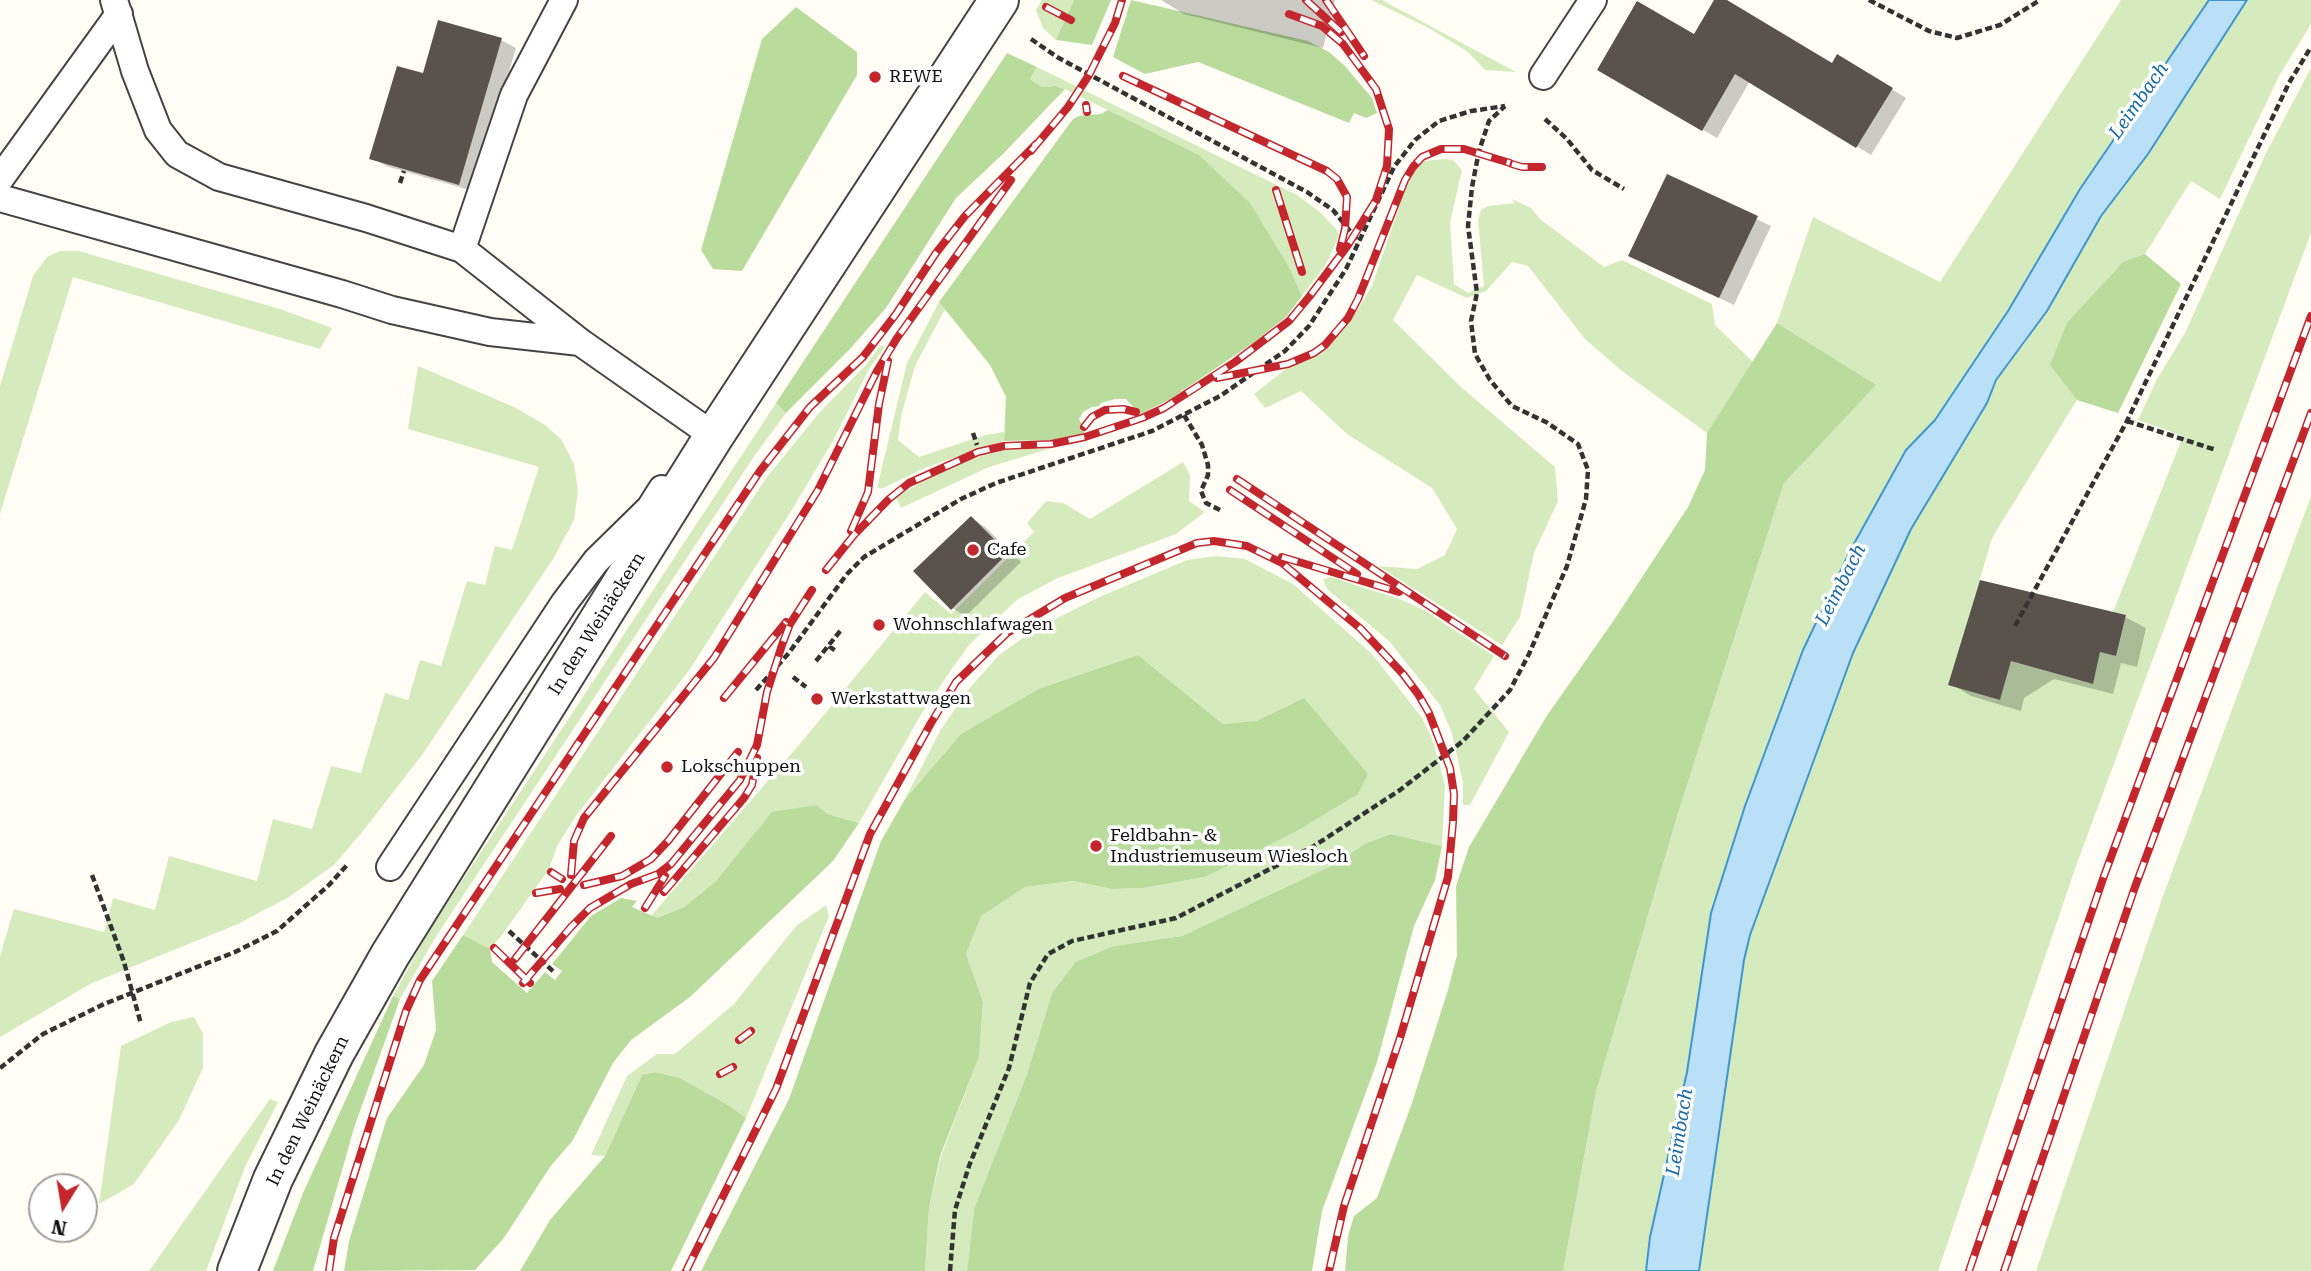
<!DOCTYPE html>
<html>
<head>
<meta charset="utf-8">
<style>
	body { margin:0 }
	#map { position:relative; width:2311px; height:1271px; overflow:hidden; background:#fffdf5; font-family:"Roboto Serif",serif }
	canvas { display:block }
	.north { position:absolute; left:28px; top:1173px; width:70px; height:70px; box-sizing:border-box; background:#fff; border:2px solid #a0a0a0; border-radius:50%; rotate:191deg; font-size:19px; font-weight:700; line-height:28px; text-align:center; color:#111 }
	.north::after { content:''; display:block; margin:auto; width:24px; height:32px; background:#c4262e; clip-path:polygon(50% 0,100% 100%,50% 72%,0 100%) }
</style>
</head>
<body>
<div id="map">
<canvas width="2311" height="1271"></canvas>
<div class="north">N</div>
</div>
<script>
const context = document.querySelector('canvas').getContext('2d');
context.lineJoin = 'round';
function fillPath(path, color) { context.fillStyle = color; context.fill(path, 'evenodd'); }
const poly = rows => new Path2D(rows.map(r => 'M' + r).join(''));
function strokePath(path, color, width, dash) { context.strokeStyle = color; context.lineWidth = width; context.lineCap = dash ? 'butt' : 'round'; context.setLineDash(dash || []); context.stroke(path); }
function label(font, color, halo, rows, align = 'center') {
  context.font = font + ' "Roboto Serif",serif'; context.lineWidth = 7; context.setLineDash([]); context.textBaseline = 'middle'; context.strokeStyle = halo; context.fillStyle = color; for (const [text, x, y, turn = 0] of rows) {
    context.save(); context.translate(x, y); context.rotate((+turn || 0) * Math.PI / 180); context.textAlign = isNaN(turn) ? turn : align; if (halo) context.strokeText(text, 0, 0); context.fillText(text, 0, 0); context.restore();
  }
}
fillPath(poly([
	[1042,0,1074,0,1056,40,1043,28,1036,10],
	[1371,0,1382,0,1516,72,1485,70,1467,51,1425,26],
	[2121,0,2209,0,2080,189,2008,311,1935,420,1906,450,1851,549,1803,650,1711,913,1687,1072,1650,1237,1646,1271,1563,1271,1596,1092,1679,810,1784,483,1875,385,1777,323,1813,217,1940,282],
	[2247,0,2311,0,2311,24,2279,76,2220,199,2191,181,2145,254,2124,261,2051,365,2077,400,1992,538,1949,684,2000,700,2011,661,2092,684,2100,652,2116,656,2126,616,2113,612,2183,436,2138,420,2157,379,2185,333,2266,153,2311,68,2311,233,2076,866,1938,1271,1699,1271,1744,960,1750,935,1853,653,1911,529,1987,403,1996,380,2028,339,2101,216,2148,153],
	[1037,67,1297,195,1321,213,1337,230,1339,236,1326,264,1302,296,1290,269,1199,155,1065,89,1055,86,1042,87,1030,79],
	[1447,159,1454,161,1462,170,1450,222,1454,284,1468,293,1484,286,1478,220,1481,210,1488,206,1515,203,1512,199,1531,208,1540,219,1604,267,1622,260,1712,304,1715,325,1753,362,1707,433,1622,371,1585,339,1528,266,1512,262,1486,291,1467,298,1417,275,1393,320,1461,387,1555,467,1558,501,1534,553,1520,617,1502,645,1378,566,1417,569,1445,555,1457,529,1432,488,1347,434,1301,391,1265,408,1254,394,1300,358,1328,345,1353,317,1372,286,1411,172,1422,161],
	[60,251,79,251,280,309,332,328,320,349,73,277,0,514,0,386,33,276,47,257],
	[939,302,945,309,915,366,901,416,898,440,919,457,985,435,1004,432,1004,441,927,467,883,488,877,488,907,363],
	[881,345,885,347,870,367,834,439,793,508,690,669,576,816,557,846,549,869,502,935,490,949,463,935,767,477,819,413,866,365],
	[418,366,514,407,545,425,561,439,574,464,578,491,574,520,553,559,422,755,363,831,334,865,289,897,238,924,92,983,0,1037,0,956,14,909,104,932,113,898,155,910,169,856,257,881,273,819,312,829,331,766,361,773,385,693,408,700,420,660,441,666,467,581,485,585,495,546,512,550,539,467,408,429],
	[776,403,786,413,755,455,435,938,400,999,393,996,427,934],
	[1052,448,989,467,901,508,896,497,932,475,980,456,1005,450],
	[1183,462,1190,475,1189,501,1205,512,1176,534,1058,578,1018,599,969,645,949,673,922,713,859,823,828,814,816,805,772,813,716,881,684,907,657,918,651,916,804,739,925,592,951,614,1034,532,1027,523,1046,501,1063,503,1090,519],
	[2311,496,2311,1271,2036,1271,2163,896],
	[1216,556,1245,559,1293,584,1373,655,1422,718,1433,741,1445,785,1442,846,1391,834,1366,843,1335,864,1182,936,1114,946,1052,993,1027,1074,974,1209,967,1271,925,1271,929,1208,941,1156,979,1057,983,1002,966,954,980,916,1025,887,1073,881,1112,889,1142,888,1205,877,1304,698,1257,722,1223,724,1138,655,961,734,905,799,940,731,968,690,999,655,1034,630,1097,598,1187,560],
	[1331,577,1402,600,1424,610,1494,656,1474,689,1509,732,1470,805,1463,805,1463,783,1452,733,1440,705,1389,641,1327,589,1323,579],
	[826,905,829,916,746,1118,730,1106,680,1078,655,1072,642,1075,605,1156,591,1155,627,1076,657,1054,675,1054,734,1004,796,926],
	[194,1017,203,1034,203,1068,179,1120,134,1184,99,1204,121,1046,171,1022],
	[270,1099,278,1102,245,1167,206,1271,149,1271]
]), '#d5ebbd');
fillPath(poly([
	[1074,0,1111,0,1092,45,1056,40],
	[1131,0,1308,41,1329,52,1345,66,1372,98,1377,113,1366,118,1354,113,1349,123,1198,62,1145,74,1113,57],
	[796,7,857,52,857,75,742,271,713,269,701,250,762,39],
	[1007,53,1037,67,1030,79,1042,87,1055,86,1065,89,1005,152,956,198,886,308,850,349,786,413,776,403],
	[1108,110,1199,155,1250,203,1290,269,1302,296,1286,317,1253,343,1169,400,1140,414,1126,399,1115,399,1101,403,1099,406,1092,407,1083,412,1079,419,1085,430,1084,433,1051,440,1004,441,1006,397,990,365,939,302,1073,119,1079,116,1101,114],
	[2145,254,2181,284,2118,413,2077,400,2050,365,2067,323,2124,261],
	[1777,323,1876,385,1784,483,1679,810,1596,1092,1563,1271,1345,1271,1348,1236,1354,1216,1377,1198,1412,1103,1448,990,1457,955,1456,886,1469,847,1546,717,1614,620,1688,507,1705,470,1707,433],
	[1138,655,1223,724,1257,721,1304,698,1368,774,1358,794,1295,832,1205,877,1143,888,1112,889,1073,881,1025,887,981,916,966,954,983,1002,979,1057,940,1156,929,1208,925,1271,701,1271,789,1099,881,841,905,799,961,734,1039,689],
	[816,805,828,814,859,823,833,861,690,997,631,1040,613,1063,573,1140,550,1167,504,1238,475,1270,344,1271,349,1241,387,1118,424,1065,436,1030,432,981,463,935,490,949,492,962,527,993,545,972,555,980,562,971,552,964,591,916,621,898,637,901,632,907,657,918,684,907,716,881,772,812],
	[1391,834,1442,846,1435,880,1414,926,1377,1062,1322,1211,1312,1271,967,1271,974,1209,1027,1074,1052,993,1076,962,1114,946,1182,936,1335,864,1366,843],
	[393,996,400,999,355,1125,313,1271,273,1271,303,1193],
	[655,1072,680,1078,730,1106,746,1118,671,1271,520,1271,550,1220,605,1156,642,1075]
]), '#b9dc9c');
const water = poly([
	[2209,0,2247,0,2148,154,2101,216,2047,311,1996,380,1987,403,1911,529,1853,653,1750,935,1744,960,1699,1271,1646,1271,1650,1237,1687,1072,1711,913,1745,806,1803,650,1851,549,1906,450,1935,420,2008,311,2080,189,2209,0]
]);
fillPath(water, '#b9e0f7');
strokePath(water, '#3f96cf', 2);
fillPath(poly([
	[1161,0,1335,0,1323,48,1184,14],
	[1716,0,1724,0,1833,65,1838,56,1906,98,1871,155,1750,81,1717,138,1599,69,1694,36],
	[440,23,501,40,516,48,473,191,386,166,372,158,424,75],
	[1668,177,1771,226,1734,305,1630,256],
	[971,518,985,527,1021,562,966,616,952,608],
	[2125,617,2146,628,2137,667,2121,663,2113,694,2054,679,2024,698,2021,711,1971,696,1951,684]
]), '#0003');
fillPath(poly([
	[1714,0,1727,0,1832,63,1837,54,1893,88,1856,148,1735,74,1702,131,1597,70,1637,1,1694,34],
	[438,20,502,38,459,185,369,159,397,66,423,73],
	[1667,174,1758,216,1719,298,1628,256],
	[971,516,1008,553,951,610,913,571],
	[1980,580,2126,615,2116,656,2100,652,2093,684,2011,661,2000,700,1948,685]
]), '#5a524d');
const lane = poly([
	[114,0,135,71,158,130,177,154,219,177,366,218,462,249,580,342,714,436],
	[1543,76,1593,0],
	[0,179,119,14],
	[0,198,342,294,392,310,490,332,580,342],
	[462,249,514,95,564,0],
	[390,867,565,602,596,561,650,508,662,489]
]);
const street = poly([
	[237,1271,273,1179,334,1054,390,955,714,436,999,0]
]);
strokePath(lane, '#444', 30);
strokePath(street, '#444', 42);
strokePath(poly([
	[1869,0,1929,31,1957,38,2000,25,2040,0],
	[1031,39,1057,57,1307,192,1333,210,1359,242],
	[1545,119,1567,139,1592,170,1624,189],
	[400,183,404,171],
	[1184,415,1202,445,1208,465,1208,475,1201,491,1206,503,1220,510],
	[2127,421,2216,450],
	[973,433,977,445],
	[2015,626,2127,421,2289,83,2311,47],
	[829,646,837,652],
	[816,661,841,630],
	[793,677,806,687],
	[756,690,788,654,847,574,864,557,961,499,996,483,1152,431,1220,396,1285,351,1309,326,1346,269,1394,167,1415,140,1439,121,1471,111,1505,106],
	[92,875,124,962,141,1024],
	[509,931,555,973],
	[0,1068,43,1034,104,1004,235,952,277,931,329,885,348,864],
	[950,1271,955,1210,969,1166,1009,1068,1030,983,1048,954,1072,941,1176,918,1314,846,1400,790,1463,741,1510,690,1529,654,1567,566,1586,499,1588,470,1578,444,1546,422,1512,406,1490,380,1475,354,1471,321,1477,293,1468,226,1472,187,1479,151,1489,121,1505,106]
]), '#333', 4.5, [7, 3.5]);
strokePath(lane, '#fff', 26);
strokePath(street, '#fff', 38);
const rail = poly([
	[1306,0,1341,32],
	[1326,0,1364,56],
	[1046,7,1071,20],
	[1123,76,1327,171,1337,179,1347,197,1345,229,1340,249],
	[1086,105,1087,112],
	[1031,151,1068,107,1089,75,1115,23,1122,0],
	[1512,164,1522,167,1542,167],
	[1276,190,1302,272],
	[1217,378,1288,364,1314,353,1325,345,1348,318,1358,299,1405,180,1413,167,1422,157,1441,149,1464,149,1510,163],
	[1084,427,1092,417,1105,410,1123,409,1136,412],
	[1237,479,1505,656],
	[1230,490,1357,574],
	[851,531,868,492,879,404,888,361],
	[1282,557,1399,592],
	[826,570,854,535,889,499,909,483,978,452,1004,446,1051,444,1085,437,1142,418,1164,408,1235,362,1289,321,1309,297,1348,245,1376,200,1387,166,1389,129,1376,89,1343,44,1322,26,1289,14],
	[724,698,786,622],
	[551,872,562,879],
	[571,875,574,841,584,818,714,658,818,490,877,371,897,338,1011,180],
	[584,885,622,876,651,859,668,841,738,752],
	[664,892,744,798,752,785,757,758],
	[536,893,560,889],
	[645,908,665,876],
	[494,948,530,983],
	[515,959,611,836],
	[523,983,571,927,590,908,631,884,658,874,671,864,740,780,757,745,767,692,782,645,790,624,812,590],
	[739,1040,751,1031],
	[720,1074,733,1067],
	[329,1271,334,1238,406,1011,420,980,760,471,810,407,863,357,896,314,936,253,965,216,1036,144],
	[686,1271,776,1089,870,834,931,723,956,682,1007,633,1065,598,1197,543,1214,541,1247,546,1282,563,1361,629,1403,674,1418,694,1429,713,1450,768,1454,794,1453,822,1448,877,1400,1038,1344,1206,1329,1271],
	[1969,1271,2104,876,2311,316],
	[2004,1271,2135,887,2311,413]
]);
strokePath(rail, '#c4262e', 8);
strokePath(rail, '#fff', 5, [16]);
for (const [x, y, r, color] of [
	[875,77,7,"#c4262e"],
	[973,550,7,"#c4262e"],
	[879,625,7,"#c4262e"],
	[817,699,7,"#c4262e"],
	[667,767,7,"#c4262e"],
	[1096,846,7,"#c4262e"]
]) { const dot = new Path2D(); dot.arc(x, y, r, 0, 2 * Math.PI); context.fillStyle = color; context.fill(dot); strokePath(dot, '#fff', 2.5); }
label('18px', '#111', '#fff', [
	["REWE",889,77],
	["Cafe",987,550],
	["Wohnschlafwagen",893,625],
	["Werkstattwagen",831,699],
	["Lokschuppen",681,767],
	["Feldbahn- &",1110,836],
	["Industriemuseum Wiesloch",1110,857]
], 'left');
label('18px', '#111', '#fff', [
	["In den Weinäckern",597,624,-58],
	["In den Weinäckern",308,1111,-64]
]);
label('italic 19px', '#1768a6', '#fff', [
	["Leimbach",2139,101,-55],
	["Leimbach",1841,585,-63],
	["Leimbach",1680,1132,-81]
]);
</script>
</body>
</html>
